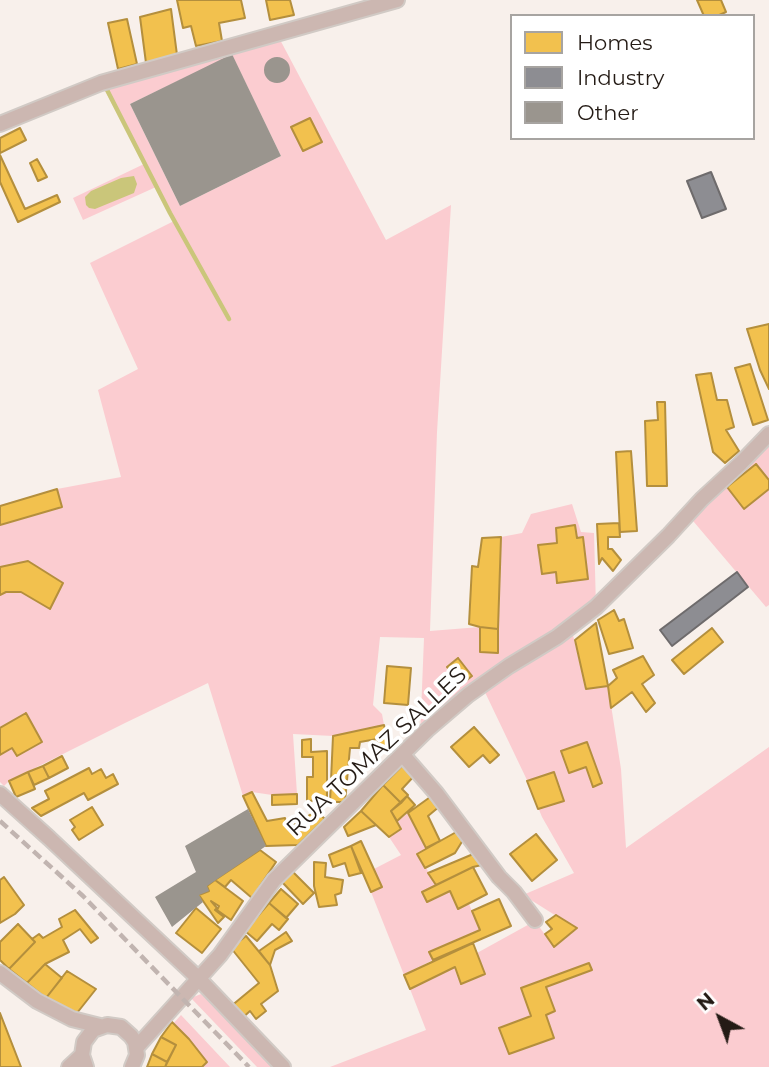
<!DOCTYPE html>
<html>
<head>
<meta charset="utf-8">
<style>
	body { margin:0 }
	#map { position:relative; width:769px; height:1067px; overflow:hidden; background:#f8f0eb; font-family:Montserrat,sans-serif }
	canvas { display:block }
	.legend { position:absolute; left:510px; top:14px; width:245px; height:126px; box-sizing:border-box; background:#fff; border:2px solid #a7a4a1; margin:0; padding:9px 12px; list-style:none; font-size:21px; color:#241b15 }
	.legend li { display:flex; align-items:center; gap:14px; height:35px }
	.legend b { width:35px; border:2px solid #a7a4a1 }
	.north { position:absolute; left:685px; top:983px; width:70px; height:70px; -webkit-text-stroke:5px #fff; paint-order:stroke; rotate:319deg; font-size:19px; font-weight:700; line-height:28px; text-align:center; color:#241b15 }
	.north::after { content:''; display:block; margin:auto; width:24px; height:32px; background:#241b15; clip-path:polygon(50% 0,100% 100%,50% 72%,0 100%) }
</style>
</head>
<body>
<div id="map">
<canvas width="769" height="1067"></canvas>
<ul class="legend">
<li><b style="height:19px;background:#f2c14e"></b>Homes</li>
<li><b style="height:19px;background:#8d8d92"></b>Industry</li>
<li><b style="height:19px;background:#9a958e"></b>Other</li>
</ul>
<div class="north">N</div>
</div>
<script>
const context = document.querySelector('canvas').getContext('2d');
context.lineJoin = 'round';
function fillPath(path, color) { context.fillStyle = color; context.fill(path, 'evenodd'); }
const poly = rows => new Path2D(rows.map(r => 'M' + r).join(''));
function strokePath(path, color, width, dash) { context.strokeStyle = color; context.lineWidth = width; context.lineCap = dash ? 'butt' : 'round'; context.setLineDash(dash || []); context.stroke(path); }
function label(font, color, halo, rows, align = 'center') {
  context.font = font + ' Montserrat,sans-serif'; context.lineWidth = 7; context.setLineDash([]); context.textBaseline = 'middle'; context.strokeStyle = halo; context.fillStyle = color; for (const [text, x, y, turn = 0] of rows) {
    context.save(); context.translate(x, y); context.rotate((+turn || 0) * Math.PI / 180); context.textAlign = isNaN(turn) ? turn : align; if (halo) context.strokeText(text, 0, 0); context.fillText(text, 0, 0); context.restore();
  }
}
fillPath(poly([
	[277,34,386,240,451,205,437,432,430,631,480,627,480,652,498,653,501,537,522,533,531,514,572,504,581,532,594,533,596,607,571,627,586,689,608,686,621,769,626,848,769,747,769,1067,330,1067,426,1030,410,989,455,967,461,984,484,975,477,953,535,921,554,947,577,929,523,895,574,873,542,817,526,778,482,686,420,738,424,638,380,637,373,705,382,714,384,725,333,736,293,734,297,794,272,795,252,792,243,796,208,683,125,723,9,781,4,786,0,782,0,755,12,748,17,756,42,742,0,728,0,505,57,489,121,477,98,390,138,369,90,263,174,221,156,187,83,220,73,198,144,164,101,83],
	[232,55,281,156,180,206,130,104],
	[769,434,769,605,766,607,688,515],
	[408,813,426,848,418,854,436,885,422,892,427,902,450,891,458,908,469,904,480,930,430,952,433,960,404,975,371,892,382,887,374,869,401,855,389,837,401,830,397,821],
	[201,994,281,1067,257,1067,191,998],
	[181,1015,230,1067,147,1067,161,1037]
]), '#fbccd0');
fillPath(poly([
	[134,176,137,184,134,193,95,209,89,208,86,205,85,197,91,191,121,178]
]), '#cac67a');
const homes = poly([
	[177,0,241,0,245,18,219,23,222,41,196,46,191,26,183,28,177,0],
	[266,0,290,0,294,15,270,20,266,0],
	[697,0,721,0,726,12,717,16,704,16,697,0],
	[171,9,177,55,146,63,140,17,171,9],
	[127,19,137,64,118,69,108,23,127,19],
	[310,118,322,142,303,151,291,127,310,118],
	[20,128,26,140,0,153,0,138,20,128],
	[0,155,25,209,57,195,60,202,18,222,0,182,0,155],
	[37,159,47,177,38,181,30,163,37,159],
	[769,324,769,389,760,370,747,329,769,324],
	[750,364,768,420,753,425,735,368,750,364],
	[711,373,717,400,727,400,734,427,726,430,739,451,725,463,713,452,696,375,711,373],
	[657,402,665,402,667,486,647,486,645,421,658,420,657,402],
	[631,451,637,531,620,532,616,452,631,451],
	[756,464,769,480,769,489,744,509,727,487,756,464],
	[57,489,62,507,0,525,0,506,57,489],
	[619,523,620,537,608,537,608,549,612,549,621,560,613,571,602,558,599,564,597,524,619,523],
	[575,525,577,538,583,537,588,579,557,583,556,572,542,574,538,545,557,543,556,528,575,525],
	[501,537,498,629,480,627,469,624,472,566,478,567,482,538,501,537],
	[28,561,63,583,50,609,21,592,6,592,0,595,0,567,28,561],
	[614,610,619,621,624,619,633,648,609,654,598,620,614,610],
	[596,623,608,686,586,689,575,640,596,623],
	[480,627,498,629,498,653,480,652,480,627],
	[712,628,723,642,684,674,672,660,712,628],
	[643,656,654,675,642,684,655,703,646,712,632,692,611,708,608,686,617,678,613,670,643,656],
	[458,658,472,676,462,684,447,667,458,658],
	[387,666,411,668,408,705,384,703,387,666],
	[26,713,42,742,17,756,12,748,0,755,0,728,26,713],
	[384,725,389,748,381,749,377,739,360,742,359,748,350,748,345,802,330,802,333,736,384,725],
	[474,727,499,755,490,763,483,755,469,767,451,747,474,727],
	[311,739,311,752,327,751,327,800,307,801,307,777,313,777,313,757,302,757,302,740,311,739],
	[587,742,602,783,593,787,586,767,569,773,561,751,587,742],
	[62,756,68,768,49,778,43,766,62,756],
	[404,764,415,775,402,789,408,795,401,803,383,785,404,764],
	[43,766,49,778,34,785,28,772,43,766],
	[89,768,92,774,101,769,106,778,113,774,118,784,88,800,84,793,41,816,32,808,49,799,45,791,89,768],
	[28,772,35,789,16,797,9,781,28,772],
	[554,772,564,801,538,809,527,781,554,772],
	[383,785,401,803,391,811,401,829,389,837,361,811,383,785],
	[252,792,267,821,285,818,287,827,292,826,316,811,325,819,298,845,266,846,243,796,252,792],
	[297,794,297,804,272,805,272,795,297,794],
	[433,795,440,806,428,816,440,841,426,848,408,813,433,795],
	[407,796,415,805,397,821,391,811,407,796],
	[92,807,103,825,79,840,72,830,75,827,70,820,92,807],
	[361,811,376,825,348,836,344,827,361,811],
	[458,831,463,840,455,853,425,868,417,854,458,831],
	[536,834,557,860,532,881,510,854,536,834],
	[361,841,382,887,371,892,351,846,361,841],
	[351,846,361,873,349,876,345,863,333,867,329,855,351,846],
	[260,850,276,862,252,898,231,880,225,887,215,880,260,850],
	[478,852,486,864,473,867,436,885,428,873,478,852],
	[314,862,326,863,325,877,343,880,341,893,335,895,337,905,319,907,314,886,314,862],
	[473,867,487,894,458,909,450,891,427,902,422,892,473,867],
	[292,871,314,893,303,904,282,882,292,871],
	[4,877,24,905,15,914,0,923,0,880,4,877],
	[215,880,243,901,231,920,217,910,219,906,211,901,217,908,215,910,224,917,218,923,199,895,209,891,207,886,215,880],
	[281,889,298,904,286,918,269,903,281,889],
	[499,899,511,926,433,960,429,952,480,930,472,911,499,899],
	[269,903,288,919,279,930,272,924,257,941,245,931,269,903],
	[196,908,221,929,202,953,176,933,196,908],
	[75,910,98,938,91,943,80,929,63,940,69,952,45,964,27,983,9,969,35,942,32,939,39,934,43,938,62,927,59,919,75,910],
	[556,915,577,928,554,947,545,934,552,929,546,922,556,915],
	[18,924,35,942,9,969,0,960,0,942,18,924],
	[286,932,292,941,275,950,270,965,259,951,286,932],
	[246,936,270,965,278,991,261,1004,266,1011,256,1019,250,1011,240,1020,230,1007,259,983,231,948,246,936],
	[473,943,485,974,461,984,455,967,410,989,404,975,473,943],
	[589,963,592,970,546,987,555,1011,546,1015,554,1038,509,1054,499,1028,531,1016,521,988,589,963],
	[45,964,62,978,46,998,27,983,45,964],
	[67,971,96,989,77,1013,46,998,67,971],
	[0,1013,21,1067,0,1067,0,1013],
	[172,1022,189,1039,207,1062,202,1067,165,1067,176,1045,161,1037,172,1022],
	[161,1037,176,1045,167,1062,152,1054,161,1037],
	[152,1054,167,1062,165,1067,147,1067,152,1054]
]);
fillPath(homes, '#f2c14e');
strokePath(homes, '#b48f3d', 2);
const industry = poly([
	[711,172,726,209,702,218,687,181,711,172],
	[737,572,748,587,672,646,660,630,737,572]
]);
fillPath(industry, '#8d8d92');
strokePath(industry, '#6e6b6c', 2);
strokePath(poly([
	[105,86,170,213,229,319]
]), '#cac67a', 4.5);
fillPath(poly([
	[232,54,281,156,180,206,130,104],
	'264 70a13 13 0 1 1 26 0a13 13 0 1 1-26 0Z',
	[248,809,266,846,207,886,209,891,199,895,203,902,172,927,155,897,196,872,185,846]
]), '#9a958e');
const minor = poly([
	[0,124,101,83,397,0],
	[403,755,436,793,499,877,514,892,535,920],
	[0,794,49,838,199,979,283,1067],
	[0,973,37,1001,72,1019,100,1026],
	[136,1048,220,955,274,880,427,730,468,695,509,666,557,637,596,607,668,536,702,499,741,463,769,434],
	[69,1067,82,1055],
	[86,1067,82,1055,84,1042,93,1030,107,1025,121,1027,131,1036,135,1042,137,1055,132,1067]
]);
strokePath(minor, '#d1cac5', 18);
strokePath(minor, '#ccb7b1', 14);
strokePath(poly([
	[0,821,83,896,249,1067]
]), '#c1b4b0', 4.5, [10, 5]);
label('23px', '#241b15', '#fff', [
	["RUA TOMAZ SALLES",377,752,-43]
]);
</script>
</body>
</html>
